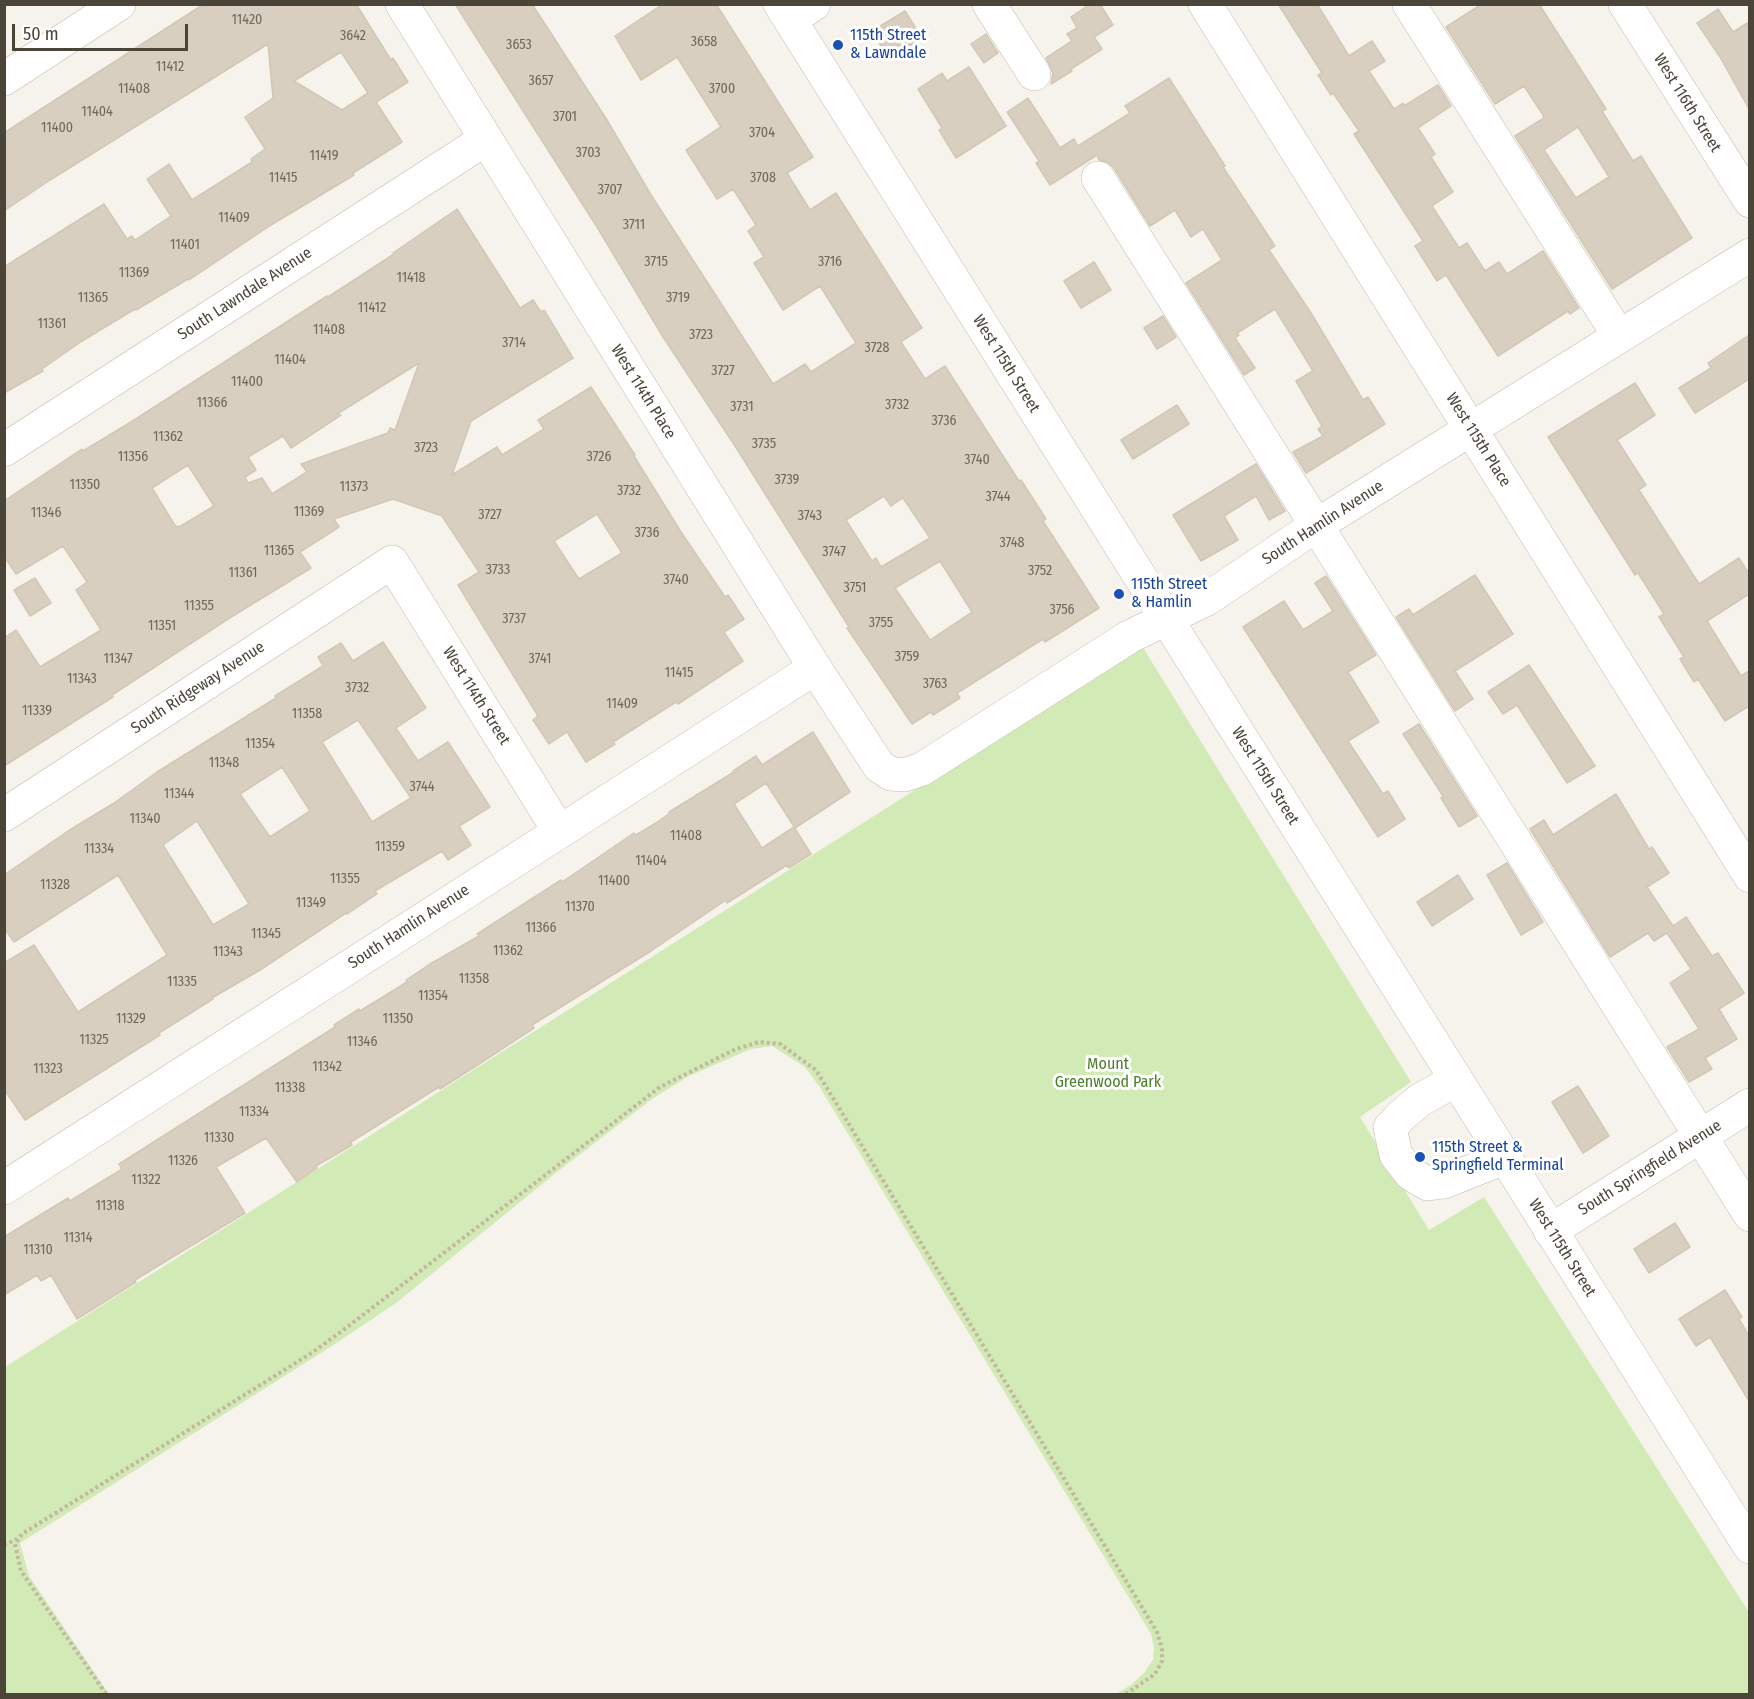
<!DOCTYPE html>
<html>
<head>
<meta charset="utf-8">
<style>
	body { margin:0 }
	#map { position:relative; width:1754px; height:1699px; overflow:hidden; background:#f6f3ec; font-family:"Fira Sans Condensed",sans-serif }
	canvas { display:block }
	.frame { position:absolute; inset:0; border:6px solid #4b4439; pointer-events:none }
	.scale { position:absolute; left:12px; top:24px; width:176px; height:27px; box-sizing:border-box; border:3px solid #4b4439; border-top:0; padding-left:8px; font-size:18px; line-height:21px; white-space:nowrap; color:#4b4439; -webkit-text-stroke:4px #fff; paint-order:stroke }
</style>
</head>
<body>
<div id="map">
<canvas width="1754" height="1699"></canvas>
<div class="frame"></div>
<div class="scale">50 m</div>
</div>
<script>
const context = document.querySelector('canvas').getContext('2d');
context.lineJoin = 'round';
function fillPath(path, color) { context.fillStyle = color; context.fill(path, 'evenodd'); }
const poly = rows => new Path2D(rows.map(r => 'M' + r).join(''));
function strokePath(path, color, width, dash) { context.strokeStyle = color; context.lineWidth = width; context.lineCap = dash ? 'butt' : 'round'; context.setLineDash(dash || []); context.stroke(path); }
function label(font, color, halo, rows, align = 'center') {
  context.font = font + ' "Fira Sans Condensed",sans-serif'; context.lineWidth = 6; context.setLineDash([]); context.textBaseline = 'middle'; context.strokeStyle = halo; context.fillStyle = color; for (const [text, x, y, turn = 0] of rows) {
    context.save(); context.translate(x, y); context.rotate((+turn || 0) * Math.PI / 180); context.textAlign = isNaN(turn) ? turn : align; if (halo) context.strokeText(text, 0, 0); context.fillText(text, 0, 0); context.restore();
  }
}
fillPath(poly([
	[1142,646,1411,1082,1360,1117,1429,1230,1484,1197,1750,1614,1749,1694,1116,1694,1131,1685,1144,1673,1153,1660,1154,1647,1151,1634,819,1086,805,1067,772,1046,751,1049,689,1076,652,1099,557,1172,396,1303,332,1346,20,1543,29,1576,109,1694,5,1694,5,1367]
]), '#d2eab5');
const building = poly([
	[204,4,356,4,391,60,393,58,408,82,376,102,402,142,353,173,354,175,271,225,189,280,188,279,136,310,135,309,82,341,42,369,43,371,4,393,4,267,104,204,127,239,132,236,135,240,171,216,147,179,169,164,192,200,252,162,251,159,265,149,245,117,273,98,268,44,50,180,4,211,4,133,204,4],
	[341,52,368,93,342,110,294,81,341,52],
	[455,4,532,4,607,120,651,195,773,384,805,364,811,372,856,343,820,286,783,310,754,263,764,257,748,231,756,225,733,189,717,199,686,150,721,127,677,57,641,80,615,36,663,4,716,4,813,157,787,173,810,210,836,193,922,328,901,342,925,379,945,366,1019,481,1021,480,1046,519,1043,521,1099,608,1045,642,1043,639,957,693,960,698,933,715,931,712,912,724,847,628,849,627,735,446,663,337,597,227,455,4],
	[884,496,891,506,903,498,930,538,881,567,876,558,872,561,846,520,884,496],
	[940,561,972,612,930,640,895,588,940,561],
	[1090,4,1100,4,1113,25,1094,37,1102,49,1071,69,1072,71,1051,84,1053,73,1046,58,1072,41,1067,34,1077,28,1071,17,1090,4],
	[1278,4,1317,4,1349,56,1372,41,1385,61,1369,71,1394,109,1403,103,1404,106,1438,85,1451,106,1418,128,1435,154,1431,157,1453,192,1432,206,1459,248,1467,243,1485,271,1499,262,1507,274,1543,251,1579,308,1570,314,1568,311,1498,356,1446,275,1437,281,1415,246,1423,241,1354,134,1359,131,1333,93,1331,95,1318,75,1322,73,1278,4],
	[1482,4,1539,4,1606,109,1602,111,1633,161,1641,156,1692,238,1612,289,1515,136,1544,118,1543,115,1524,86,1495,104,1446,27,1482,4],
	[1578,127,1609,177,1576,198,1544,150,1578,127],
	[1718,9,1733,32,1749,22,1749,109,1720,57,1697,23,1718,9],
	[905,11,922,38,889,59,872,31,905,11],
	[986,34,998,53,984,63,971,44,986,34],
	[969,67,1006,126,956,158,939,130,942,128,918,89,942,73,947,81,969,67],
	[1169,78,1225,166,1223,167,1275,246,1269,250,1311,313,1363,400,1368,397,1385,424,1306,473,1293,452,1323,436,1318,429,1322,426,1296,381,1313,371,1275,309,1237,333,1239,335,1235,338,1255,368,1244,375,1186,283,1222,260,1203,229,1191,237,1175,210,1150,226,1114,168,1107,162,1099,160,1097,155,1050,185,1036,163,1039,161,1007,112,1028,98,1060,148,1074,139,1078,146,1130,113,1125,106,1169,78],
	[457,209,520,308,533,300,541,312,544,310,573,358,471,421,452,475,497,447,502,455,544,429,538,420,591,387,635,455,634,456,681,532,725,597,728,595,744,619,724,632,743,661,678,704,676,702,613,742,615,744,586,762,567,732,549,744,533,720,538,716,458,585,479,572,442,516,393,499,334,519,339,527,300,552,311,568,228,619,112,695,113,697,4,766,4,638,16,630,40,667,101,630,76,590,87,582,63,546,16,574,4,556,4,501,82,449,83,451,131,422,327,296,328,297,394,254,393,253,457,209],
	[419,363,395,430,390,428,388,433,301,464,307,472,272,494,262,478,248,483,245,477,256,470,248,457,283,436,291,448,341,415,337,414,419,363],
	[188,465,214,506,179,527,178,526,176,527,152,488,188,465],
	[597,514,622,553,579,579,554,541,597,514],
	[1094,262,1111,290,1081,308,1064,281,1094,262],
	[1163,316,1176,337,1157,349,1144,328,1163,316],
	[1749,335,1749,379,1695,413,1679,388,1711,368,1708,363,1749,335],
	[1635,383,1655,415,1617,440,1646,485,1639,490,1699,584,1739,558,1749,574,1749,594,1707,621,1741,676,1749,671,1749,706,1725,721,1698,679,1694,682,1680,659,1684,657,1659,617,1664,614,1638,573,1635,575,1548,437,1635,383],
	[1177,405,1189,424,1133,459,1121,440,1177,405],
	[1256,464,1285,511,1269,520,1256,496,1224,516,1238,540,1201,561,1173,515,1256,464],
	[1475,575,1513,634,1455,671,1473,699,1455,711,1396,617,1409,609,1413,615,1475,575],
	[1326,576,1376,655,1348,672,1379,722,1348,741,1383,794,1388,791,1405,819,1378,837,1243,627,1284,601,1303,630,1333,611,1315,583,1326,576],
	[35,578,51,603,30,616,14,590,35,578],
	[383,642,426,708,396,728,418,761,448,742,490,807,459,826,471,845,448,860,442,851,375,891,377,894,347,914,346,913,260,970,212,998,213,999,159,1033,160,1035,25,1120,4,1089,4,963,34,945,78,1012,167,955,118,875,14,942,4,928,4,875,68,831,114,803,157,772,276,698,275,696,323,666,318,657,341,643,353,661,383,642],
	[358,720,411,798,372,822,322,742,358,720],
	[282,767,310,811,270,837,240,794,282,767],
	[197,821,249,904,213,925,163,845,197,821],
	[1529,665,1595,766,1567,783,1517,705,1503,714,1488,692,1529,665],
	[1419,724,1477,816,1459,827,1441,798,1443,796,1403,734,1419,724],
	[813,732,850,792,795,828,766,783,734,804,762,848,794,827,811,854,789,868,787,865,727,903,726,900,651,951,532,1025,534,1028,476,1066,440,1089,439,1087,351,1142,352,1145,316,1166,317,1168,297,1182,266,1138,216,1167,245,1213,135,1280,136,1282,77,1319,51,1275,41,1281,37,1275,4,1295,4,1237,68,1198,70,1201,122,1169,119,1164,335,1027,334,1025,359,1009,360,1011,407,982,406,980,430,964,479,936,477,934,561,880,562,882,634,833,636,835,656,823,670,813,669,812,734,772,733,771,756,756,762,765,813,732],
	[1616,794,1649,849,1652,847,1669,873,1647,887,1673,926,1686,917,1712,956,1718,953,1744,993,1719,1009,1737,1039,1705,1058,1712,1069,1689,1082,1667,1047,1699,1029,1670,983,1691,969,1667,933,1654,941,1648,933,1610,957,1530,829,1544,820,1553,835,1616,794],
	[1507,863,1543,922,1521,935,1487,875,1507,863],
	[1458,875,1473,899,1432,926,1417,902,1458,875],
	[1578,1086,1609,1136,1583,1153,1552,1102,1578,1086],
	[1675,1223,1690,1247,1649,1273,1634,1249,1675,1223],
	[1725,1290,1742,1317,1739,1319,1749,1336,1749,1401,1710,1337,1696,1346,1679,1319,1725,1290]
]);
fillPath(building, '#d8cfc1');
strokePath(building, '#d3c7b4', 1.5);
const minor = poly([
	[402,4,815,668,879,766,891,774,904,775,922,769,1129,637,1207,599,1317,525,1750,255],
	[780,4,1750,1547],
	[989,4,1034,74],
	[1205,4,1750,876],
	[1409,4,1619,336],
	[1625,4,1750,201],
	[790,20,814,4],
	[4,79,119,4],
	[1098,178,1750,1215],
	[4,450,486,139],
	[4,815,392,562,559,831],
	[1456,1080,1420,1100,1402,1115,1390,1128,1396,1155,1411,1174,1428,1184,1444,1182,1504,1158],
	[4,1188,815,668],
	[1550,1231,1750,1105]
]);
strokePath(minor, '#c2bbae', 34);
strokePath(poly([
	[4,1545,17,1539],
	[106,1694,21,1571,15,1544,22,1534,313,1352,346,1328,660,1087,736,1049,759,1042,780,1044,816,1070,1157,1632,1162,1649,1162,1661,1155,1674,1126,1694]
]), '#c4b79f', 4, [3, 3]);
strokePath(minor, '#fff', 33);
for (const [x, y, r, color] of [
	[838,45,6,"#1a4fb4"],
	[1119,594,6,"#1a4fb4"],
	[1420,1157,6,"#1a4fb4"]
]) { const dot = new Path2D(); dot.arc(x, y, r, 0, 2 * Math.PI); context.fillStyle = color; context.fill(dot); strokePath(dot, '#fff', 2); }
label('14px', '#6e675b', null, [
	["11420",247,20],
	["3642",353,36],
	["3658",704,42],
	["3653",519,45],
	["11412",170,67],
	["3657",541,81],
	["11408",134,89],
	["3700",722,89],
	["11404",97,112],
	["3701",565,117],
	["11400",57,128],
	["3704",762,133],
	["3703",588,153],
	["11419",324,156],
	["11415",283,178],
	["3708",763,178],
	["3707",610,190],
	["11409",234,218],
	["3711",634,225],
	["11401",185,245],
	["3715",656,262],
	["3716",830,262],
	["11369",134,273],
	["11418",411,278],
	["11365",93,298],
	["3719",678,298],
	["11412",372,308],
	["11361",52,324],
	["11408",329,330],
	["3723",701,335],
	["3714",514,343],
	["3728",877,348],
	["11404",290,360],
	["3727",723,371],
	["11400",247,382],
	["11366",212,403],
	["3732",897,405],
	["3731",742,407],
	["3736",944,421],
	["11362",168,437],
	["3735",764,444],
	["3723",426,448],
	["11356",133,457],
	["3726",599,457],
	["3740",977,460],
	["3739",787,480],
	["11350",85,485],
	["11373",354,487],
	["3732",629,491],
	["3744",998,497],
	["11369",309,512],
	["11346",46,513],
	["3727",490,515],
	["3743",810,516],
	["3736",647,533],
	["3748",1012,543],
	["11365",279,551],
	["3747",834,552],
	["3733",498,570],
	["3752",1040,571],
	["11361",243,573],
	["3740",676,580],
	["3751",855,588],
	["11355",199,606],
	["3756",1062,610],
	["3737",514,619],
	["3755",881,623],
	["11351",162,626],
	["3759",907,657],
	["11347",118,659],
	["3741",540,659],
	["11415",679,673],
	["11343",82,679],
	["3763",935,684],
	["3732",357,688],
	["11409",622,704],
	["11339",37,711],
	["11358",307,714],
	["11354",260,744],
	["11348",224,763],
	["3744",422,787],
	["11344",179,794],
	["11340",145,819],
	["11408",686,836],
	["11359",390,847],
	["11334",99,849],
	["11404",651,861],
	["11355",345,879],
	["11400",614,881],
	["11328",55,885],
	["11349",311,903],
	["11370",580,907],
	["11366",541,928],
	["11345",266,934],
	["11362",508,951],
	["11343",228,952],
	["11358",474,979],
	["11335",182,982],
	["11354",433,996],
	["11329",131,1019],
	["11350",398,1019],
	["11325",94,1040],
	["11346",362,1042],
	["11342",327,1067],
	["11323",48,1069],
	["11338",290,1088],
	["11334",254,1112],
	["11330",219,1138],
	["11326",183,1161],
	["11322",146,1180],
	["11318",110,1206],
	["11314",78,1238],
	["11310",38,1250]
]);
label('16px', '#164399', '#fff', [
	["115th Street",850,36],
	["& Lawndale",850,54],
	["115th Street",1131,585],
	["& Hamlin",1131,603],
	["115th Street &",1432,1148],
	["Springfield Terminal",1432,1166]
], 'left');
label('16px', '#4b4439', '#fff', [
	["West 116th Street",1687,103,58],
	["South Lawndale Avenue",245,294,-33],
	["West 115th Street",1006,364,58],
	["West 114th Place",643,392,58],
	["West 115th Place",1478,440,58],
	["South Hamlin Avenue",1323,523,-33],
	["South Ridgeway Avenue",198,688,-33],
	["West 114th Street",476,696,58],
	["West 115th Street",1265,776,58],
	["South Hamlin Avenue",409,927,-33],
	["South Springfield Avenue",1650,1168,-32],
	["West 115th Street",1562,1248,58]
]);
label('16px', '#4a7f2a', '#fff', [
	["Mount",1108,1065],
	["Greenwood Park",1108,1083]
]);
</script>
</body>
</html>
